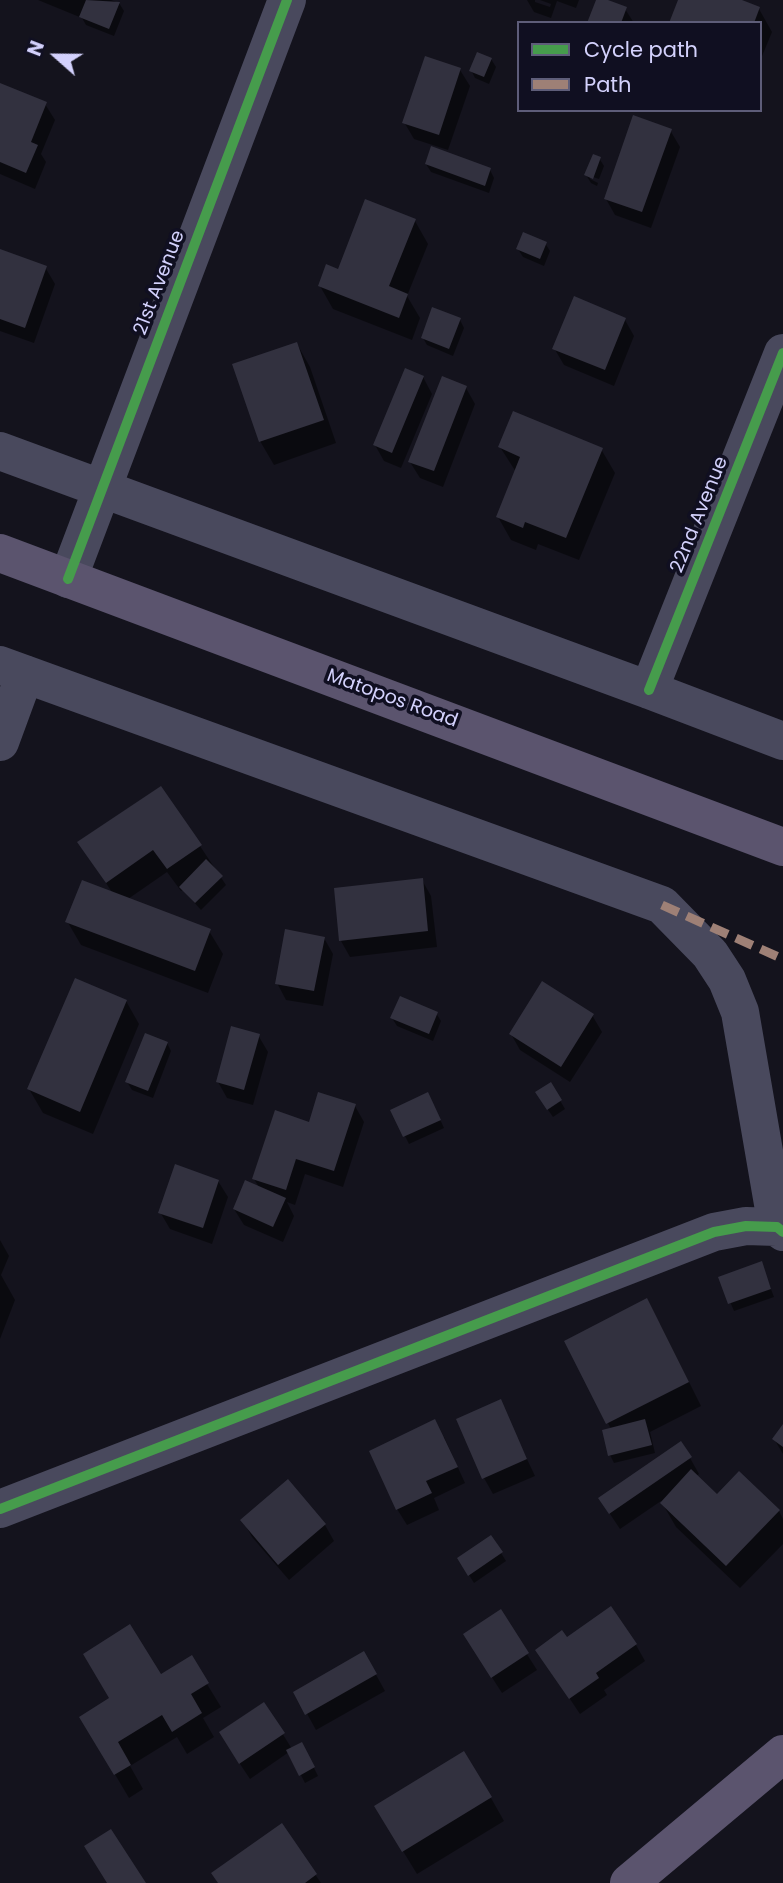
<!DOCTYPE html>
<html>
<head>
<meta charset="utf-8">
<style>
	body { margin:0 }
	#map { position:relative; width:783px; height:1883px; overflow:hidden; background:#14131d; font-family:Poppins,sans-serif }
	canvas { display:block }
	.legend { position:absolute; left:517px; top:21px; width:245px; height:91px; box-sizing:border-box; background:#100f21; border:2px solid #5e5d79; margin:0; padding:9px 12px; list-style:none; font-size:21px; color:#d3d1fc }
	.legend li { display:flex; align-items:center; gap:14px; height:35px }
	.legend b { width:35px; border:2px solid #5e5d79 }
	.north { position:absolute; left:21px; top:21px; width:70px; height:70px; -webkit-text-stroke:5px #100f21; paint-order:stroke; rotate:291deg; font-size:19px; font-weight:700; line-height:28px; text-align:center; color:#d3d1fc }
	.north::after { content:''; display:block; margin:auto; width:24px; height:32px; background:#d3d1fc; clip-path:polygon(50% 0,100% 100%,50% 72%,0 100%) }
</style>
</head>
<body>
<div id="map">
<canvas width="783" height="1883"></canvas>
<ul class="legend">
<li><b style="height:9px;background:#469c4c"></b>Cycle path</li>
<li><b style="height:9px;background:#9e8076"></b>Path</li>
</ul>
<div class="north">N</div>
</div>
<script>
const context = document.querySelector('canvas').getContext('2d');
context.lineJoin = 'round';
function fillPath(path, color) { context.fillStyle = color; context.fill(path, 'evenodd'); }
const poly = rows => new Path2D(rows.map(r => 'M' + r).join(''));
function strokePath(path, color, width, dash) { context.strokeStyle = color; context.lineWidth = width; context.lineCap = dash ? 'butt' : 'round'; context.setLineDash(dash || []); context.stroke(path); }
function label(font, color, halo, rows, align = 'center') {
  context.font = font + ' Poppins,sans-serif'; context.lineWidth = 7; context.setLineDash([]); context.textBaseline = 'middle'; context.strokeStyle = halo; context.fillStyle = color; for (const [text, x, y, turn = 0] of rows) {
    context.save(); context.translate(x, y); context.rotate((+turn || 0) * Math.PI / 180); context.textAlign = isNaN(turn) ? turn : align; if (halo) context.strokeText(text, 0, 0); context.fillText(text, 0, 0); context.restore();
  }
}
fillPath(poly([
	[38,0,111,0,119,3,124,11,114,36,86,25,82,18],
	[527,0,535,0,535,2,550,7,551,4,540,0,579,0,576,8,557,1,551,18,534,12],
	[598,0,625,9,634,23,589,23],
	[680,0,741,0,759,9,772,32,760,61,760,23,671,23],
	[491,59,496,67,489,84,475,78,471,70],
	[460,70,470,86,448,150,414,139,404,122],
	[0,85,45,104,55,120,41,154,46,162,35,189,0,174],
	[670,130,680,147,651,228,615,215,606,199],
	[599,158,604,166,599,179,590,176,590,179,598,183,597,186,591,183,586,175],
	[426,164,490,170,494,178,489,193,431,172],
	[415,221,428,244,407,296,420,318,412,340,333,309,320,286],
	[545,243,550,251,544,266,523,257,518,249],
	[0,251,45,267,55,284,34,343,0,331],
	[460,320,464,328,453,356,427,345,423,338],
	[625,320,634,336,614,386,564,365,554,348],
	[297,344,310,367,336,443,274,465,260,441],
	[423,377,432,394,401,468,384,461,375,445],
	[466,388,475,404,443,487,420,478,410,462],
	[500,447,601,449,615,473,579,560,538,544,536,550,511,540,498,517,516,472],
	[80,842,200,846,226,885,201,910,183,890,181,891,167,872,128,899,209,931,223,954,208,993,81,945,67,921,113,894],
	[422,880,431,896,437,947,350,957,341,941],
	[324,938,333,954,323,1006,286,1000,277,983],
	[126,1001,139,1024,93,1134,43,1113,29,1089],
	[436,1013,441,1021,433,1041,397,1026,392,1018],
	[592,1015,602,1032,570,1082,520,1050,511,1034],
	[258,1035,268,1052,253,1105,227,1098,218,1082],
	[167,1043,171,1051,153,1098,132,1090,127,1082],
	[551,1085,565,1109,553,1117,542,1101],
	[432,1102,444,1128,409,1144,392,1110],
	[355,1106,364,1122,343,1187,305,1174,295,1205,287,1202,294,1216,283,1242,244,1225,234,1209,260,1189,254,1179,310,1124],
	[218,1181,228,1197,212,1244,170,1229,160,1212],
	[0,1240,9,1256,1,1275,15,1300,0,1339],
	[761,1263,774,1297,734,1311,720,1278],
	[660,1324,701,1406,650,1432,655,1453,614,1463,610,1455,611,1429,567,1341],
	[500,1402,535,1476,493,1494,484,1478],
	[783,1427,783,1454,774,1439],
	[444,1437,465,1483,434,1498,439,1510,407,1525,397,1509],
	[690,1458,699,1474,696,1476,717,1497,779,1511,783,1519,783,1544,740,1588,676,1527,661,1501,620,1529,600,1499],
	[288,1482,325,1525,334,1541,289,1580,252,1537,243,1521],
	[491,1537,506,1561,474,1583,464,1567],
	[500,1612,537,1670,502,1693,475,1651],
	[567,1639,636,1645,645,1661,604,1690,607,1695,580,1714,537,1650],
	[364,1653,385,1691,316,1730,295,1692],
	[191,1658,221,1707,203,1718,214,1737,187,1754,177,1737,130,1766,143,1789,129,1798,81,1717],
	[264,1704,292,1749,306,1752,318,1776,305,1783,289,1752,250,1779,230,1749],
	[491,1798,504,1821,417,1874,390,1830],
	[282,1826,321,1883,219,1883]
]), '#0007');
fillPath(poly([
	[86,0,120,2,109,29,79,17],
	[596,0,608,0,627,7,621,23,587,23],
	[678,0,742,0,760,7,754,23,669,23],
	[477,52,492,58,484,77,469,71],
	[425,56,461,68,439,135,402,123],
	[0,83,47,102,31,142,38,145,26,173,0,162],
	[633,115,672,129,642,212,604,199],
	[431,146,491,168,485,186,425,164],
	[593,154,601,157,593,179,584,175],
	[365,199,416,219,389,286,408,294,399,318,318,286,326,264,338,269],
	[523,232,547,242,540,259,516,249],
	[0,249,47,266,25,328,0,319],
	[574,296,626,318,605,370,552,349],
	[432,307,461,318,449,349,421,338],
	[297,342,324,420,259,442,232,364],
	[405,368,424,376,392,453,373,445],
	[442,376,467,386,434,471,408,462],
	[513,411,603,448,566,538,525,522,523,528,496,517,520,457,498,447],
	[161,786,202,845,167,869,153,850,106,883,77,842],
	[206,859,223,876,195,903,179,887],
	[423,878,428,931,339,941,334,888],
	[82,880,211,929,195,971,65,922],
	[285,929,325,937,314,991,275,984],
	[75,978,127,1000,80,1112,27,1089],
	[542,981,594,1014,561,1067,509,1034],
	[400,996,438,1012,429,1034,390,1018],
	[231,1026,260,1034,244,1090,216,1082],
	[145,1033,168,1042,148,1091,125,1082],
	[551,1082,562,1100,547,1110,535,1092],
	[318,1092,356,1104,334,1171,296,1159,286,1190,252,1179,275,1110,309,1122],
	[428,1092,441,1120,403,1137,390,1110],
	[175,1164,219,1180,203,1228,158,1213],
	[245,1180,286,1198,273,1227,233,1209],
	[762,1261,771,1289,728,1304,718,1277],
	[647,1298,689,1382,606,1424,564,1341],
	[501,1399,527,1459,482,1479,456,1419],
	[435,1419,458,1467,426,1481,432,1493,396,1510,369,1451],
	[645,1419,652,1445,608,1456,602,1430],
	[783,1424,783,1447,772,1439],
	[681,1441,692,1457,609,1514,598,1498],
	[691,1469,717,1494,739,1471,780,1510,726,1566,660,1503],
	[288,1479,326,1524,278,1565,240,1520],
	[491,1535,503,1552,468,1576,457,1558],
	[611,1606,637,1644,596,1673,599,1678,569,1699,535,1650,562,1630,567,1637],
	[501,1609,529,1653,491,1678,463,1634],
	[130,1624,161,1674,192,1655,209,1683,191,1694,202,1713,172,1732,162,1715,118,1742,131,1765,114,1775,79,1717,109,1698,83,1654],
	[364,1651,377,1674,305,1715,293,1692],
	[264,1702,285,1733,239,1764,219,1732],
	[302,1742,315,1767,299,1776,286,1750],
	[464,1751,492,1797,402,1852,374,1806],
	[282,1823,317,1874,305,1883,218,1883,211,1873],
	[111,1829,146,1883,107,1883,84,1846]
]), '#32313f');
strokePath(poly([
	[0,451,649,690,783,741],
	[68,579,287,0],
	[0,665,662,905,710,954,727,980,740,1012,777,1227],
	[649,690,783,353],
	[0,742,25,674],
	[0,1509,714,1232,746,1226,777,1227,783,1232]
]), '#49495d', 38);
strokePath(poly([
	[0,553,783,847],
	[629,1883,783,1754]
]), '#5b546e', 38);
strokePath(poly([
	[662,905,783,959]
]), '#9e8076', 9, [18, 9]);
strokePath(poly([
	[68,579,287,0],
	[649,690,783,353],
	[0,1509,714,1232,746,1226,777,1227,783,1232]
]), '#469c4c', 10);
label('19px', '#d3d1fc', '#100f21', [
	["21st Avenue",160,283,-69],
	["22nd Avenue",700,515,-68],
	["Matopos Road",392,699,20]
]);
</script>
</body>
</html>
